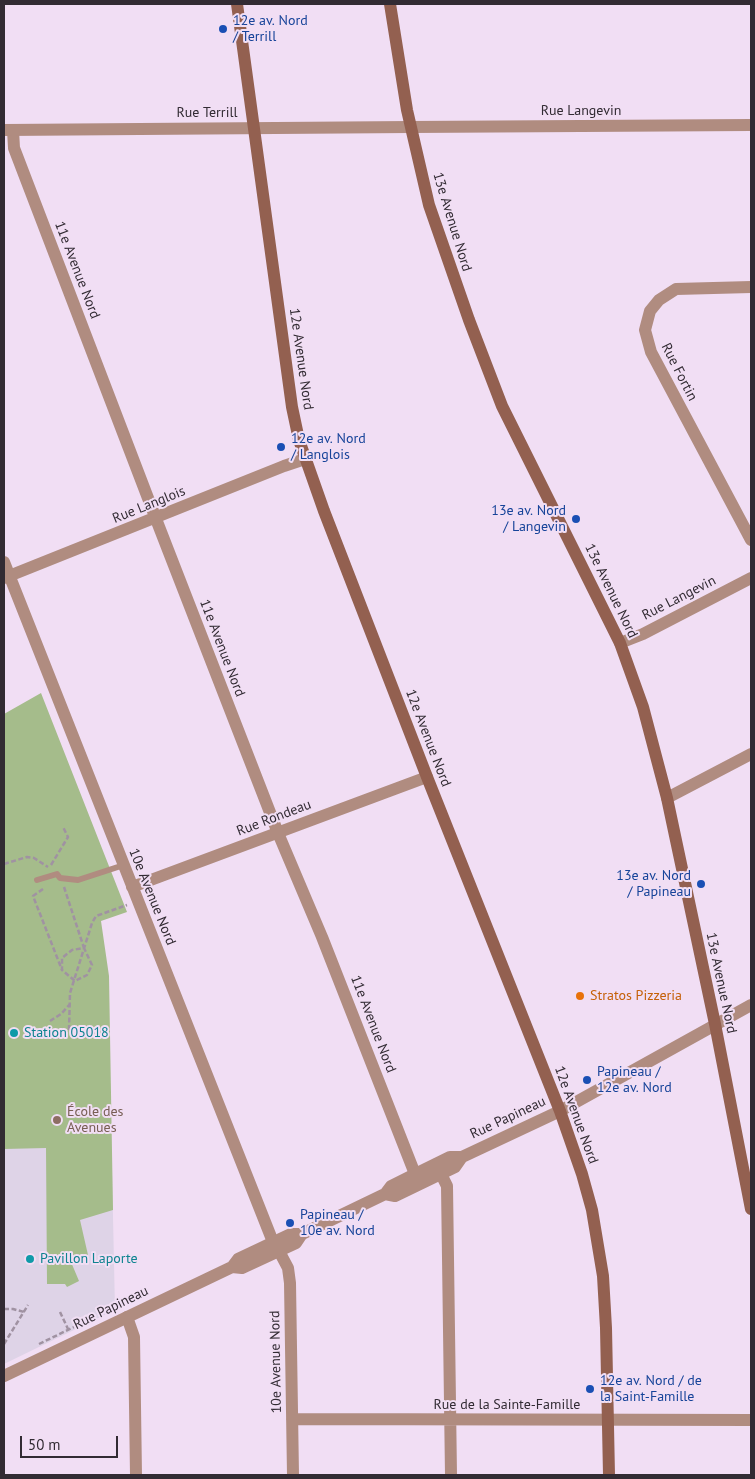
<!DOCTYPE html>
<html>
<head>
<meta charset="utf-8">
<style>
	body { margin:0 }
	#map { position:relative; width:755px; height:1479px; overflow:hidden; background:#f1def4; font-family:"PT Sans",sans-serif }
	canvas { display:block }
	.frame { position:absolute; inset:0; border:5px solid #322b33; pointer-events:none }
	.scale { position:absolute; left:20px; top:1436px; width:98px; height:22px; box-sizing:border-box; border:2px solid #322b33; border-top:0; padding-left:6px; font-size:15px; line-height:18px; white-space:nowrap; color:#322b33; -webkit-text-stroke:4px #f1def4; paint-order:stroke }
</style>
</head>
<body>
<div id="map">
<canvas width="755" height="1479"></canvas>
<div class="frame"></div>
<div class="scale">50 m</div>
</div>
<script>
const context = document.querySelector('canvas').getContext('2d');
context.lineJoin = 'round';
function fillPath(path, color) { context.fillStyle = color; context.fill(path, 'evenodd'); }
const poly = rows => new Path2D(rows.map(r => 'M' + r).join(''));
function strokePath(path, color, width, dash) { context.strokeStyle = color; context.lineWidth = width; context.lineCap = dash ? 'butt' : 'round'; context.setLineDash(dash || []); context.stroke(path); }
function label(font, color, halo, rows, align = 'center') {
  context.font = font + ' "PT Sans",sans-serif'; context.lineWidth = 4; context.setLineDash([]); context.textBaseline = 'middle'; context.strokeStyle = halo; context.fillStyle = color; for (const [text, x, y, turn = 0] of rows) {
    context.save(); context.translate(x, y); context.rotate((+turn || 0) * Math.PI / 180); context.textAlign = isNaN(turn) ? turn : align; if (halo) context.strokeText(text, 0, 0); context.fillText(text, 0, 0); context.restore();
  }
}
fillPath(poly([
	[4,1030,109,1030,115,1310,4,1364]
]), '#ded3e7');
fillPath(poly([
	[41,693,127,912,101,921,109,976,113,1210,80,1220,88,1255,71,1262,79,1281,67,1287,65,1284,47,1284,46,1148,4,1149,4,714]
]), '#a5bc8b');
strokePath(poly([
	[4,864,27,857,34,858,48,867],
	[51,865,68,837,63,827],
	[64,887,84,948,72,950,62,958,62,970,75,981,87,975,92,965,84,948],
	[43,889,33,896,62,970],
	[50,1021,61,1014,70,1004],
	[69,1030,70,993,92,923,96,916,127,905],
	[4,1309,13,1309,24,1312],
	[60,1312,68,1329],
	[4,1344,28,1305],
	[39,1344,74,1327]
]), '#a092a2', 2.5, [5, 2.5]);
strokePath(poly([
	[37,880,57,874,60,878,78,880,124,865]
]), '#b08c80', 6);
strokePath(poly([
	[411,127,751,125],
	[13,130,14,148,156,519,278,833,322,937,415,1174],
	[751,287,676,289,659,300,650,311,645,330,651,352,751,540],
	[4,562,273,1242],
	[4,578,284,466,305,459],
	[620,643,643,634,751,578],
	[667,798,751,754],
	[132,887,427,777],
	[441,1174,447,1186,451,1475],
	[279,1251,288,1268,290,1283,293,1475],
	[127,1317,134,1337,136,1475],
	[292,1419,751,1420]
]), '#b08c80', 12);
strokePath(poly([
	[4,130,411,127],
	[385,1194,395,1196,455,1167,462,1157],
	[232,1267,242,1268,296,1243,302,1234],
	[4,1376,232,1267,238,1259,291,1234,302,1234,385,1194,391,1186,415,1174,450,1157,462,1157,560,1111,751,1005]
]), '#b08c80', 12);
strokePath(poly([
	[237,4,292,407,299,440,324,511,427,777,560,1111,582,1174,592,1210,603,1276,606,1328,609,1475],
	[390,4,407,110,429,205,469,320,502,406,620,643,643,707,667,798,715,1024,751,1209]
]), '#936050', 12);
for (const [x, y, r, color] of [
	[223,29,5,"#1a4fb4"],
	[281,447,5,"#1a4fb4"],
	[576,519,5,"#1a4fb4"],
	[701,884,5,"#1a4fb4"],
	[580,996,5,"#e8710a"],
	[14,1033,5,"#0f9aa8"],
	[587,1080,5,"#1a4fb4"],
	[57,1120,5,"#8d6e63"],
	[290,1223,5,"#1a4fb4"],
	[30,1259,5,"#0f9aa8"],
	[590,1389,5,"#1a4fb4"]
]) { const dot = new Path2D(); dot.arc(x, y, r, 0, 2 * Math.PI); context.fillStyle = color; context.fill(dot); strokePath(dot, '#f1def4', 2); }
label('14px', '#164399', '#f1def4', [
	["12e av. Nord",233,21],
	["/ Terrill",233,37],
	["12e av. Nord",291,439],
	["/ Langlois",291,455],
	["13e av. Nord",566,511,"right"],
	["/ Langevin",566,527,"right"],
	["13e av. Nord",691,876,"right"],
	["/ Papineau",691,892,"right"],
	["Papineau /",597,1072],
	["12e av. Nord",597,1088],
	["Papineau /",300,1215],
	["10e av. Nord",300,1231],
	["12e av. Nord / de",600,1381],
	["la Saint-Famille",600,1397]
], 'left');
label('14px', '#322b33', '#f1def4', [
	["Rue Langevin",581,111],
	["Rue Terrill",207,113],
	["13e Avenue Nord",452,222,73],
	["11e Avenue Nord",77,270,69],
	["12e Avenue Nord",301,359,82],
	["Rue Fortin",679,372,63],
	["Rue Langlois",149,505,-22],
	["13e Avenue Nord",611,591,64],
	["Rue Langevin",679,598,-27],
	["11e Avenue Nord",222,648,69],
	["12e Avenue Nord",428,738,69],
	["Rue Rondeau",274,818,-21],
	["10e Avenue Nord",152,897,68],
	["13e Avenue Nord",721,983,78],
	["11e Avenue Nord",373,1024,69],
	["12e Avenue Nord",576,1115,70],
	["Rue Papineau",508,1118,-25],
	["Rue Papineau",111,1308,-26],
	["10e Avenue Nord",276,1362,-91],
	["Rue de la Sainte-Famille",507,1405]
]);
label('14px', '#c56008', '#f1def4', [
	["Stratos Pizzeria",590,996]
], 'left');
label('14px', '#0d838f', '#f1def4', [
	["Station 05018",24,1033],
	["Pavillon Laporte",40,1259]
], 'left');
label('14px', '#785e54', '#f1def4', [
	["École des",67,1112],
	["Avenues",67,1128]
], 'left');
</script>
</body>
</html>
